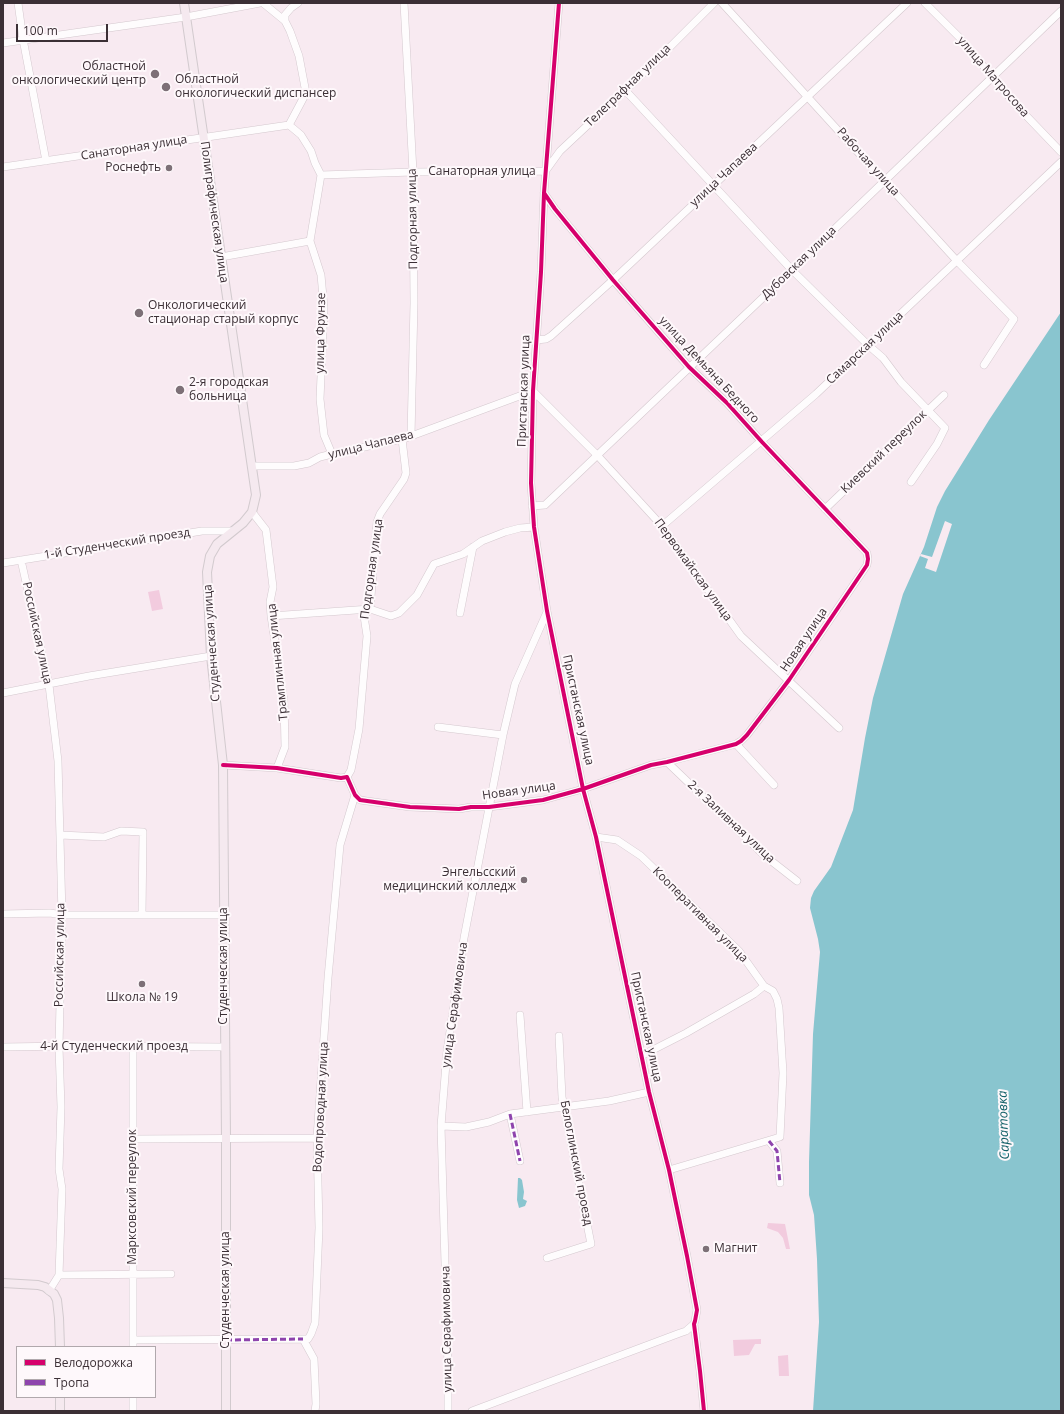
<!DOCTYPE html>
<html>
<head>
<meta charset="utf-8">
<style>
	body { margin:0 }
	#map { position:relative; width:1064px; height:1414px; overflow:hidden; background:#f8eaf1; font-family:"Open Sans",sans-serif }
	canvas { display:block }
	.frame { position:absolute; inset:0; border:4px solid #3b2f35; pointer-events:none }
	.legend { position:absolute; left:16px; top:1346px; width:140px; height:52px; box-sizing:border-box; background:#fef8fb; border:1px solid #b0a8ac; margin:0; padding:5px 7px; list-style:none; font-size:12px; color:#3b2f35 }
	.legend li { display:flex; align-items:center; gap:8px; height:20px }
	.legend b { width:20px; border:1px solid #b0a8ac }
	.scale { position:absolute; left:16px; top:24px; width:92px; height:18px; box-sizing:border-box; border:2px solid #3b2f35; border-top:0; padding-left:5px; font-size:12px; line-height:14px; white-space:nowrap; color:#3b2f35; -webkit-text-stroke:3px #fef8fb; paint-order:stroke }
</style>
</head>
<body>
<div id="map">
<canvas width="1064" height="1414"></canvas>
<div class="frame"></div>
<ul class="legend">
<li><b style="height:5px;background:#d6006c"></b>Велодорожка</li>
<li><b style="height:5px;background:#8e44ad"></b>Тропа</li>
</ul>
<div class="scale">100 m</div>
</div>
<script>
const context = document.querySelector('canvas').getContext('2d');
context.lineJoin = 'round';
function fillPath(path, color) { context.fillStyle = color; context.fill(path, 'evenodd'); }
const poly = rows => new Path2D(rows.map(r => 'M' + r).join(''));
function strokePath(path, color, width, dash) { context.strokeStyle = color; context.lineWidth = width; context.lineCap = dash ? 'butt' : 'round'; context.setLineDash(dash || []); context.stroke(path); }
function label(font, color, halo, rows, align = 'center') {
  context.font = font + ' "Open Sans",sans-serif'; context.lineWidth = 4; context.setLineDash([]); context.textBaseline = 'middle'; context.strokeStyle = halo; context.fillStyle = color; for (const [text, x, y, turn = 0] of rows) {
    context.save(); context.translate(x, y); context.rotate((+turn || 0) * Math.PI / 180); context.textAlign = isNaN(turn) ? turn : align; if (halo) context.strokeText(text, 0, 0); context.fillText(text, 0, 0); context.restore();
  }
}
fillPath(poly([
	[159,590,163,609,152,611,148,592],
	[768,1223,785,1224,790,1249,786,1249,783,1238,778,1232,767,1228],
	[761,1339,761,1344,755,1344,749,1355,734,1356,733,1340],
	[788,1355,789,1376,779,1376,778,1356]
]), '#f2cbde');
fillPath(poly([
	[1061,312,1061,1411,813,1411,819,1322,817,1259,814,1215,809,1195,809,1162,813,1034,820,952,818,939,810,908,811,898,814,891,831,867,853,810,865,738,873,698,903,594,924,547,937,507,945,491,989,420],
	[518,1178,520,1178,522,1180,524,1192,523,1199,527,1201,525,1206,519,1208,517,1200]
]), '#89c5cf');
fillPath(poly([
	[945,521,952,524,936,572,925,568,928,559,920,556,921,554,932,557]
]), '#f8eaf1');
const minor = poly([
	[18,3,23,39,46,161],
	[263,3,285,21,290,31,299,56,306,93,289,125,301,135,311,151,315,163,321,175,310,241,321,275,324,308,320,399,324,435,332,454],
	[404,3,413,172,414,303,411,436],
	[559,3,544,193,541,272,533,391,531,483,534,527,547,611,583,789,596,837,649,1092,669,1170,687,1256,697,1310,695,1321,694,1324,700,1371,704,1411],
	[722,3,957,261,1014,319,984,365],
	[925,3,959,37,1015,104,1061,152],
	[285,21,285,15,291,8,298,3],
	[3,43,186,17,260,3],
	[625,90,792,270,868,345,883,358,901,382,945,428,937,444,911,482],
	[3,167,289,125],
	[547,169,560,151,652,65,714,3],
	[321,175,413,172,546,171],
	[221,257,310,241],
	[536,340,546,339,551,336,613,280,907,3],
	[252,466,294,466,309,463,320,457,332,454,406,438,533,391,597,455,662,526,741,636,839,728],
	[532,506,545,505,792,270,1061,11],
	[825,509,944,395],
	[252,512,266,530,273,587,270,602,271,616,284,701,285,747,277,768],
	[662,526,816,394,1061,162],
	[21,560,49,685,58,761,62,915,59,1047,61,1107,59,1169,62,1189,59,1275,49,1291],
	[3,563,202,531,232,531],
	[460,613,473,547],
	[271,616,370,609,391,616,399,613,417,595,434,564,463,554,482,541,505,532,520,528,534,527],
	[3,693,89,676,211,656],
	[438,727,503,735],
	[736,744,774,785],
	[667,762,765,856,797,881],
	[223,765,277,768,341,778,347,777,355,795,360,800,410,807,459,809,471,807,489,807,543,800,583,789,651,765,667,762,736,744,741,741,747,735,789,680,867,565,868,559,867,553,762,442,727,403,689,367,613,280,555,209,544,193],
	[347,777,351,770,359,729,367,636,364,616,370,609,377,522,380,514,404,479,406,473,402,439],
	[60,835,104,837,121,831,143,832,142,915],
	[596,837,617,840,641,856,739,951,764,986,773,991,777,999,779,1008,783,1073,780,1137,669,1170],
	[3,914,50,913,62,915,224,915],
	[520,1015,527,1112],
	[3,1047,70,1046,225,1047],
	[133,1047,133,1347],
	[641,1056,686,1033,754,994,764,986],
	[510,1114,520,1161],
	[441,1126,466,1127,489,1122,510,1114,609,1101,649,1092],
	[133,1139,317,1138],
	[769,1141,777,1151,780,1183],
	[547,1258,591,1244,562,1097,559,1036],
	[59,1275,171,1274],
	[133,1340,303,1339],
	[133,1397,133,1411],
	[315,1411,316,1404,314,1359,303,1339,308,1339,311,1334,315,1323,319,1228,317,1138,328,978,340,845,355,795],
	[448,1411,448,1366,441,1126,447,1051,464,938,503,735,515,684,547,612],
	[472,1411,680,1333,686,1331,694,1324]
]);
const major = poly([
	[184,3,256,495,252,512,243,523,217,544,210,556,207,572,211,656,223,765,226,1139,226,1411],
	[3,1283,38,1285,45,1287,54,1294,57,1300,59,1318,60,1347],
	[60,1397,60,1411]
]);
strokePath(minor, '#d4c8ce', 8);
strokePath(major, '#d2cace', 10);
strokePath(minor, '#fefcfd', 7);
strokePath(major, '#f5e9ef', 8);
strokePath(poly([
	[510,1114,520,1161],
	[769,1141,777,1151,780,1183],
	[226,1340,303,1339]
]), '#8e44ad', 3, [6, 3]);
strokePath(poly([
	[559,3,544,193,541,272,533,391,531,483,534,527,547,611,583,789,596,837,649,1092,669,1170,687,1256,697,1310,695,1321,694,1324,700,1371,704,1411],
	[223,765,277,768,341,778,347,777,355,795,360,800,410,807,459,809,471,807,489,807,543,800,583,789,651,765,667,762,736,744,741,741,747,735,789,680,867,565,868,559,867,553,762,442,727,403,689,367,613,280,555,209,544,193]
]), '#d6006c', 4);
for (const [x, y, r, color] of [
	[155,74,5,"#7d7077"],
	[166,87,5,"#7d7077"],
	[169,168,4,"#7d7077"],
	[139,313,5,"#7d7077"],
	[180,390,5,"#7d7077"],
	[524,880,4,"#7d7077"],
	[142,984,4,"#7d7077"],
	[706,1249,4,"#7d7077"]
]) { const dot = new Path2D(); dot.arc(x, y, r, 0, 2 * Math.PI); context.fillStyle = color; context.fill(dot); strokePath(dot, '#fef8fb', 1.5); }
label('12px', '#3b2f35', '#fef8fb', [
	["Областной",146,67,"right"],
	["онкологический центр",146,81,"right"],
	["Областной",175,80],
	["онкологический диспансер",175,94],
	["Роснефть",161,168,"right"],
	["Онкологический",148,306],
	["стационар старый корпус",148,320],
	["2-я городская",189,383],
	["больница",189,397],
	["Энгельсский",516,873,"right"],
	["медицинский колледж",516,887,"right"],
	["Школа № 19",142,998,"center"],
	["Магнит",714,1249]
], 'left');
label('12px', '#3b2f35', '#fef8fb', [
	["улица Матросова",993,77,49],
	["Телеграфная улица",628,86,-44],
	["Санаторная улица",134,148,-9],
	["Рабочая улица",868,162,48],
	["Санаторная улица",482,172],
	["улица Чапаева",724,175,-43],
	["Полиграфическая улица",214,212,82],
	["Подгорная улица",413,219,-91],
	["Дубовская улица",799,263,-44],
	["улица Фрунзе",321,333,-89],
	["Самарская улица",865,348,-43],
	["улица Демьяна Бедного",709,370,47],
	["Пристанская улица",524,391,-88],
	["улица Чапаева",371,445,-14],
	["Киевский переулок",884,452,-44],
	["1-й Студенческий проезд",117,544,-9],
	["Подгорная улица",372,569,-82],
	["Первомайская улица",693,570,54],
	["Российская улица",37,633,78],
	["Новая улица",804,640,-56],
	["Студенческая улица",212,643,-94],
	["Трамплинная улица",278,662,-96],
	["Пристанская улица",578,710,78],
	["Новая улица",519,791,-8],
	["2-я Заливная улица",731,822,43],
	["Кооперативная улица",700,915,45],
	["Российская улица",60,955,-89],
	["Студенческая улица",224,966,-90],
	["улица Серафимовича",455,1005,-82],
	["Пристанская улица",646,1027,78],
	["4-й Студенческий проезд",114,1047],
	["Водопроводная улица",321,1107,-87],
	["Белоглинский проезд",576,1163,79],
	["Марксовский переулок",133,1197,-90],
	["Студенческая улица",226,1290,-90],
	["улица Серафимовича",447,1329,-91]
]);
label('italic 13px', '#16626a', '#fef8fb', [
	["Саратовка",1004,1125,-92]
]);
</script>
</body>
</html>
